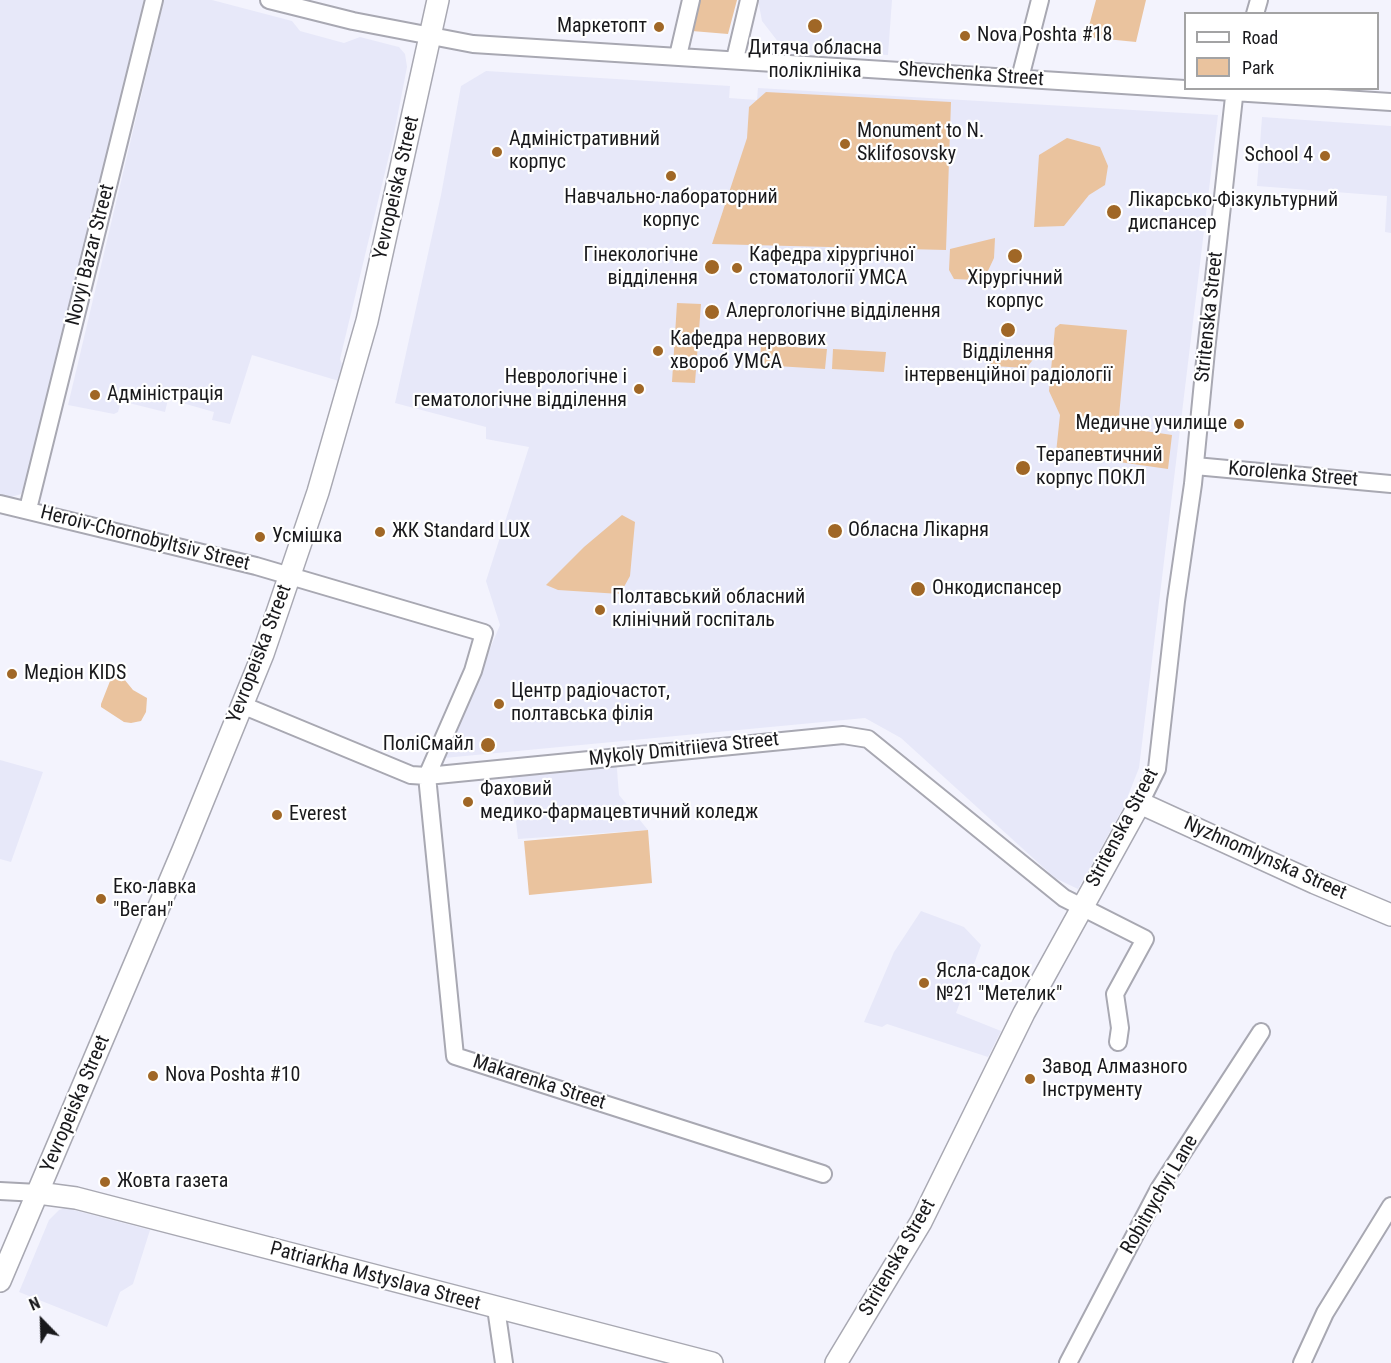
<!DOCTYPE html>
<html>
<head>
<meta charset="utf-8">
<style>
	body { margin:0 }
	#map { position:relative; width:1391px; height:1363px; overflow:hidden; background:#f3f3fd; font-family:"Roboto Condensed",sans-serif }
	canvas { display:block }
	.legend { position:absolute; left:1184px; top:12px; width:195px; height:78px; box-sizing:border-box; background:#fff; border:2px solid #a3a3a4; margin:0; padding:8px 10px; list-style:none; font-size:18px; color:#19191c }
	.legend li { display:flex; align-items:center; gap:12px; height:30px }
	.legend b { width:30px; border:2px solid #a3a3a4 }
	.north { position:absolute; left:12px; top:1291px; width:60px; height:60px; -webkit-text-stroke:4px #fff; paint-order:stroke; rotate:337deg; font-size:16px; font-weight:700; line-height:24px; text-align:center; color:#19191c }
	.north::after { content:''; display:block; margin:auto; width:21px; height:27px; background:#19191c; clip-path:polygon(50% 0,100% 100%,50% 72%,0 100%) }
</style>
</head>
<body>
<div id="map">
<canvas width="1391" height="1363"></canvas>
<ul class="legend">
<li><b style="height:8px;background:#fff"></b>Road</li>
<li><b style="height:16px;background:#eac39e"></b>Park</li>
</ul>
<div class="north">N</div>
</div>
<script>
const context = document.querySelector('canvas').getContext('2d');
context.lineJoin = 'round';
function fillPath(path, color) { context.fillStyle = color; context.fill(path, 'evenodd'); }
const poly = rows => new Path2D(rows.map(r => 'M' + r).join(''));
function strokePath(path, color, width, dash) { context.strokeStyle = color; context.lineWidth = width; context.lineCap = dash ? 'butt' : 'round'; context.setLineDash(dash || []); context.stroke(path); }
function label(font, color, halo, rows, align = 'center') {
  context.font = font + ' "Roboto Condensed",sans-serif'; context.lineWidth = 4.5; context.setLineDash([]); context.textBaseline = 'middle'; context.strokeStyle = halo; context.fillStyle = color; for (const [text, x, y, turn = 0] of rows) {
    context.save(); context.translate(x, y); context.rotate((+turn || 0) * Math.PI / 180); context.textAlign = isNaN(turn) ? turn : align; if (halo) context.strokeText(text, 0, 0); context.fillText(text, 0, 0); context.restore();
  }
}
fillPath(poly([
	[0,0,147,0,26,486,21,494,11,497,0,495],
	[164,0,212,0,292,21,300,31,344,43,360,37,391,45,399,47,405,54,407,67,393,139,340,359,343,367,339,381,252,355,230,424,212,420,214,412,168,399,165,412,121,401,118,412,114,414,68,405],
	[758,0,892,0,888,55,798,49,779,43,762,21],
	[486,71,730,86,729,98,757,100,758,88,1218,115,1139,768,1123,808,1078,889,1055,878,901,738,865,718,444,758,500,625,486,581,529,447,486,439,486,427,395,403,441,195,461,86],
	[1262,117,1391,126,1391,233,1385,232,1387,196,1257,186],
	[616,757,619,795,648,830,518,839,510,768],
	[0,760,43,772,11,862,0,859],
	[921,911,964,927,981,945,956,1013,1001,1031,988,1057,887,1024,882,1027,864,1022,894,952],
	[66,1208,150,1230,133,1284,120,1292,107,1327,19,1292,49,1220,59,1210]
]), '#e7e8f9');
fillPath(poly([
	[700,0,737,0,728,34,692,31],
	[1096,0,1146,0,1136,42,1086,37],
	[766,92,951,102,946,250,712,244,747,138,749,107],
	[1067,138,1100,147,1108,166,1105,185,1089,195,1064,226,1034,227,1039,155],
	[995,238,994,258,987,273,977,280,954,279,949,270,950,249],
	[677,303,701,304,695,383,672,382],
	[1060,324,1127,330,1118,427,1172,435,1168,469,1056,453,1060,415,1049,391,1055,328],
	[761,345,827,349,825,369,760,365],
	[973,345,1014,350,1037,355,1026,368,993,366],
	[833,349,886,352,884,372,832,369],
	[622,515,635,522,630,576,620,594,558,590,546,585,584,547],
	[112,676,118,676,124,679,133,690,147,698,146,712,141,721,131,723,124,722,101,707,101,704],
	[648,830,652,883,529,895,524,841]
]), '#eac39e');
const minor = poly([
	[269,0,353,21,473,44,1391,102],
	[1255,14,1259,0],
	[678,56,691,0],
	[735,59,749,0],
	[1020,78,1040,0],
	[1195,466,1391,484],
	[0,504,256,566,484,633,473,671,427,776,455,1056,823,1174],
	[28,509,154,0],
	[242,705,411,775,427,776,843,735,868,739,1064,898,1145,939,1115,994,1120,1028,1118,1042],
	[1140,803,1157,769,1176,601,1193,484,1206,351,1235,88],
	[0,1191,38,1193],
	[496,1308,504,1363],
	[1068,1363,1159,1189,1261,1032],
	[1302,1363,1325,1313,1391,1206]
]);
const major = poly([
	[38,1193,76,1198,712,1363],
	[0,1281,183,850,263,654,318,492,367,321,438,0],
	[836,1363,921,1222,1024,1013,1140,803,1315,883,1391,915]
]);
strokePath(minor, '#a8a8b2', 20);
strokePath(major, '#a8a8b2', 24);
strokePath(minor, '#fff', 16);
strokePath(major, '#fff', 21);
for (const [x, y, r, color] of [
	[815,26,8,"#a06726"],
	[659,27,6,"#a06726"],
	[965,36,6,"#a06726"],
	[845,144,6,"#a06726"],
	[497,152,6,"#a06726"],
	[1325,156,6,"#a06726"],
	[671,176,6,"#a06726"],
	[1114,212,8,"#a06726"],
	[1015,256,8,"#a06726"],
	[712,267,8,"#a06726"],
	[737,268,6,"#a06726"],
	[712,312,8,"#a06726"],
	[1008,330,8,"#a06726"],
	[658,351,6,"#a06726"],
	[639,389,6,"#a06726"],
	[95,395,6,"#a06726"],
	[1239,424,6,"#a06726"],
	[1023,468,8,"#a06726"],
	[835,531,8,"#a06726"],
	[380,532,6,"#a06726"],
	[260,537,6,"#a06726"],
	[918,589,8,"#a06726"],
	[600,610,6,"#a06726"],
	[12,674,6,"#a06726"],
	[499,704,6,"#a06726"],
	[488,745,8,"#a06726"],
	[468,802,6,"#a06726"],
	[277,815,6,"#a06726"],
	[101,899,6,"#a06726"],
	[924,983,6,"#a06726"],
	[153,1076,6,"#a06726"],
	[1030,1079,6,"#a06726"],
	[105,1182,6,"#a06726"]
]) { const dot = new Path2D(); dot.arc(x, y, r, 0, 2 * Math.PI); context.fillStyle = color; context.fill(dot); strokePath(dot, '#fff', 2); }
label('20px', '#19191c', '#fff', [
	["Маркетопт",647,27,"right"],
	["Nova Poshta #18",977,36],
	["Дитяча обласна",815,49,"center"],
	["поліклініка",815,72,"center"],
	["Monument to N.",857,132],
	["Sklifosovsky",857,155],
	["Адміністративний",509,140],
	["корпус",509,163],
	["School 4",1313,156,"right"],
	["Навчально-лабораторний",671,198,"center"],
	["корпус",671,221,"center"],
	["Лікарсько-Фізкультурний",1128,201],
	["диспансер",1128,224],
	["Гінекологічне",698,256,"right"],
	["відділення",698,279,"right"],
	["Кафедра хірургічної",749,256],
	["стоматології УМСА",749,279],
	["Хірургічний",1015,279,"center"],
	["корпус",1015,302,"center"],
	["Алергологічне відділення",726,312],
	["Кафедра нервових",670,340],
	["хвороб УМСА",670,363],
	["Відділення",1008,353,"center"],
	["інтервенційної радіології",1008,376,"center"],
	["Неврологічне і",627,378,"right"],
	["гематологічне відділення",627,401,"right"],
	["Адміністрація",107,395],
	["Медичне училище",1227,424,"right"],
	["Терапевтичний",1036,456],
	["корпус ПОКЛ",1036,479],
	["Обласна Лікарня",848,531],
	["ЖК Standard LUX",392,532],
	["Усмішка",272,537],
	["Онкодиспансер",932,589],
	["Полтавський обласний",612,598],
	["клінічний госпіталь",612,621],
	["Медіон KIDS",24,674],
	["Центр радіочастот,",511,692],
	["полтавська філія",511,715],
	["ПоліСмайл",474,745,"right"],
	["Фаховий",480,790],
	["медико-фармацевтичний коледж",480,813],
	["Everest",289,815],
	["Еко-лавка",113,888],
	["\"Веган\"",113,911],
	["Ясла-садок",936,972],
	["№21 \"Метелик\"",936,995],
	["Завод Алмазного",1042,1068],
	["Інструменту",1042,1091],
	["Nova Poshta #10",165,1076],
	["Жовта газета",117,1182]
], 'left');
label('20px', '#19191c', '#fff', [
	["Shevchenka Street",971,75,4],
	["Yevropeiska Street",397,188,-77],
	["Novyi Bazar Street",91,255,-76],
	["Stritenska Street",1210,317,-84],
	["Korolenka Street",1293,475,5],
	["Heroiv-Chornobyltsiv Street",145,539,14],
	["Yevropeiska Street",260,654,-69],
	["Mykoly Dmitriieva Street",684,750,-6],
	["Stritenska Street",1123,828,-62],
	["Nyzhnomlynska Street",1265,859,24],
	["Makarenka Street",539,1083,18],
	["Yevropeiska Street",76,1104,-67],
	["Robitnychyi Lane",1160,1195,-60],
	["Stritenska Street",898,1258,-60],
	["Patriarkha Mstyslava Street",375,1277,15]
]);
</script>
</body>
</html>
